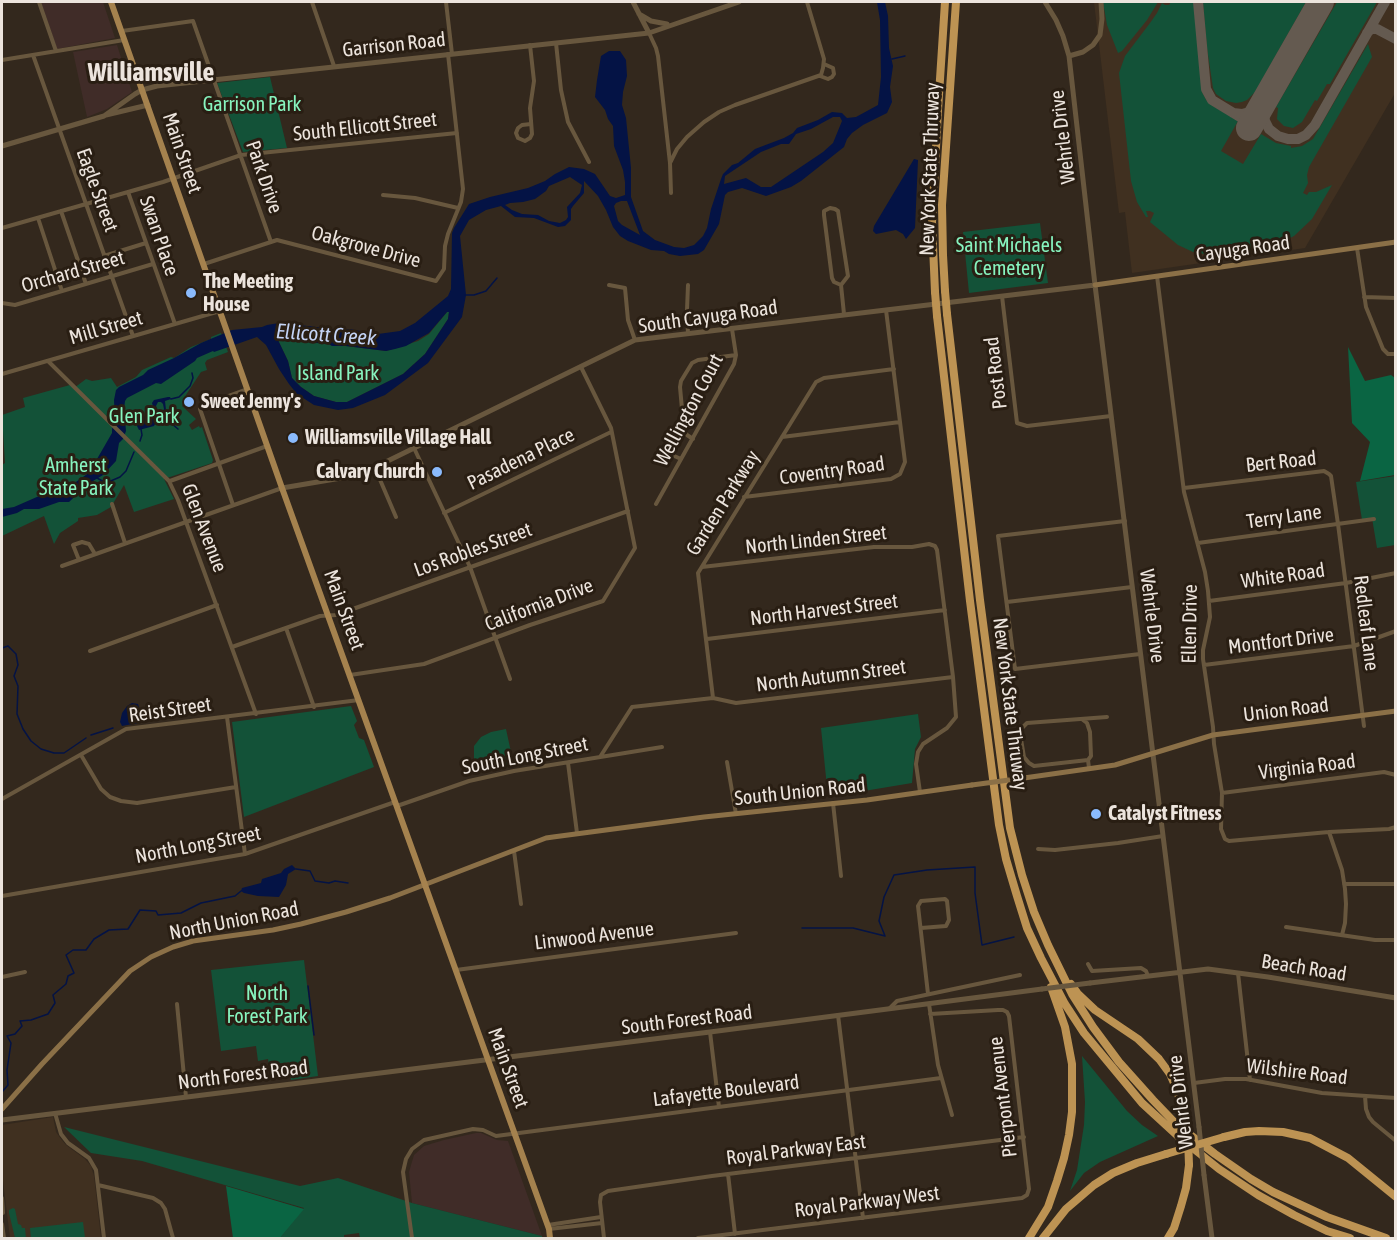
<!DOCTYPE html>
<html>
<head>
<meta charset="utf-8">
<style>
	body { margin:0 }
	#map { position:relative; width:1397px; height:1240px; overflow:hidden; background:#33281d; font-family:"Asap Condensed",sans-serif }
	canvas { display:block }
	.frame { position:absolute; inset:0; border:3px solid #ece4dd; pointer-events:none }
</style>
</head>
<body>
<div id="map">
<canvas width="1397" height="1240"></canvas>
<div class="frame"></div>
</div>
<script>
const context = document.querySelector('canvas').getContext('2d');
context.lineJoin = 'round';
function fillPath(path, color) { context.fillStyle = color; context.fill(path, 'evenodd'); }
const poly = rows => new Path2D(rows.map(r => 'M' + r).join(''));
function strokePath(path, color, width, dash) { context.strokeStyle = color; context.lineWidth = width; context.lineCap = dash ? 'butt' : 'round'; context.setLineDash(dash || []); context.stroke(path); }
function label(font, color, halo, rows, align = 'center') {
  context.font = font + ' "Asap Condensed",sans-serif'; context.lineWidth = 6; context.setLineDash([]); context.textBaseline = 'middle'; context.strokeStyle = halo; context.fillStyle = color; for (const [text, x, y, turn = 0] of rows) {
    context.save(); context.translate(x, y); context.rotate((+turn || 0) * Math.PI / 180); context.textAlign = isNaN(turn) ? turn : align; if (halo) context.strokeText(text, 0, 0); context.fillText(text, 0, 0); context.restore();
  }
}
fillPath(poly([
	[41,2,103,2,115,38,57,49],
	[117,45,132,92,107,109,87,117,73,52],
	[476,1133,481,1133,497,1140,508,1141,542,1236,412,1203,409,1172,414,1155,424,1146,444,1140]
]), '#402c28');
fillPath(poly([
	[1094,2,1395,2,1395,93,1305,248,1132,273,1125,212,1119,213],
	[53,1117,56,1132,61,1139,66,1145,85,1159,91,1166,94,1176,101,1238,10,1238,2,1173,2,1125]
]), '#403020');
fillPath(poly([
	[1103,2,1158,2,1147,20,1122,51,1118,53,1107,25],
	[1171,2,1194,2,1202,92,1207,101,1213,106,1238,121,1221,151,1243,164,1261,134,1276,143,1291,146,1291,148,1302,146,1313,139,1368,44,1372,57,1309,167,1307,175,1308,183,1303,193,1307,195,1309,192,1316,192,1332,185,1312,219,1294,236,1280,243,1264,248,1221,255,1220,250,1211,251,1210,255,1193,252,1178,245,1150,222,1154,213,1150,211,1146,211,1148,217,1146,217,1137,202,1131,181,1119,73,1125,56,1150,23,1157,13,1162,3,1165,5,1169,5],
	[1203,2,1306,2,1255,92,1247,100,1242,102,1236,103,1226,101,1216,94,1213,88,1207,48],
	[1337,2,1377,2,1330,84,1327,84,1317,101,1315,100,1302,122,1293,128,1284,126,1277,119,1278,108,1276,107],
	[270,77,287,148,243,152,217,83],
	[1040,223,1048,283,969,293,963,232],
	[447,312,449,312,448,319,425,354,403,374,347,402,336,402,314,396,301,387,292,378,288,361,278,340,280,337,295,341,329,344,332,346,346,346,386,351,418,341,429,334],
	[221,333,228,352,207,360,205,363,207,370,201,372,184,398,186,399,182,406,196,419,189,425,192,430,199,426,200,428,202,427,213,460,212,463,164,479,174,499,134,512,124,485,111,507,97,515,78,518,78,521,60,533,54,544,44,516,2,536,2,465,5,463,2,415,25,407,23,398,70,385,74,388,86,379,92,381,111,378,117,387,136,377,142,370,171,357,174,358,191,347,211,339,211,337],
	[1395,476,1395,545,1377,548,1372,518,1362,520,1356,482],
	[351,706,357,721,354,725,359,738,364,740,374,767,244,817,232,722],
	[918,714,921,737,915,749,912,783,828,797,821,728],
	[506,729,511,752,511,763,508,766,476,773,474,759,474,746,481,737,491,732],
	[304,960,318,1076,291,1080,289,1062,269,1065,268,1059,258,1061,256,1046,221,1051,211,970],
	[1082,1056,1127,1111,1142,1125,1158,1136,1100,1162,1084,1173,1070,1191,1077,1170,1084,1125,1085,1102],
	[64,1127,300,1186,338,1178,412,1203,542,1236,542,1238,360,1238,359,1233,344,1235,344,1238,280,1238,304,1208,142,1161,91,1153],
	[13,1208,15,1209,18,1224,21,1225,22,1228,25,1228,26,1238,15,1238,9,1213,9,1210],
	[83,1222,85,1238,31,1238,30,1228]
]), '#135238');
fillPath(poly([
	[1348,347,1365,381,1391,375,1395,378,1395,475,1360,481,1370,442,1352,423],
	[226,1186,304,1209,280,1238,233,1238]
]), '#0a6543');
fillPath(poly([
	[877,2,885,2,888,16,889,48,893,66,890,87,892,102,887,113,863,125,852,133,847,139,844,147,801,181,791,187,766,196,742,188,728,192,725,195,719,224,704,250,698,254,680,256,669,254,664,251,651,250,628,241,620,236,613,227,606,210,598,196,584,181,584,193,573,206,571,209,571,220,565,226,558,227,534,218,515,217,501,206,486,210,469,220,460,236,466,295,462,317,428,363,385,395,353,408,338,410,314,405,297,394,289,384,279,369,266,345,257,337,214,352,213,351,197,358,195,361,161,384,156,383,127,398,125,401,124,409,126,431,123,439,119,443,116,461,103,475,88,484,69,502,59,502,39,509,24,509,17,513,2,517,2,509,14,507,46,493,51,495,66,489,90,472,96,464,97,459,112,433,112,429,115,421,114,400,116,390,119,387,143,375,148,370,174,358,201,343,232,330,262,327,267,325,279,323,281,322,297,322,299,325,342,330,349,329,378,334,400,331,415,323,448,296,451,289,452,233,454,228,469,204,490,197,528,188,545,181,555,174,569,167,584,169,595,174,610,196,616,198,625,195,625,182,623,170,614,146,613,126,608,119,605,110,595,97,597,80,601,56,609,51,620,51,626,60,627,76,623,92,622,105,626,118,631,168,631,197,643,231,655,240,674,247,684,248,694,245,703,236,707,228,711,209,721,179,723,174,732,165,738,163,755,149,784,138,793,133,797,128,818,120,832,112,842,113,847,118,856,117,878,105,881,77,880,20],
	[833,117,840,117,842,121,833,143,823,152,771,187,761,187,746,178,724,184,725,176,761,152,781,144,789,144,796,134,811,129],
	[570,177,582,185,580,193,567,207,568,217,566,220,560,223,549,221,538,215,522,214,512,210,505,205,510,203,523,202,535,199,546,191,549,186],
	[621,201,627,201,640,235,622,225,618,221,614,206,616,203],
	[447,312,449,312,448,319,425,354,403,374,347,402,336,402,314,396,301,387,292,378,288,361,278,340,280,337,284,340,329,344,332,346,346,346,386,351,395,349,406,346,429,333],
	[914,159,918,160,915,228,906,239,903,234,896,230,876,234,873,231,874,226],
	[168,397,170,397,171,399,165,401,166,410,157,420,154,426,139,430,137,426,138,421,149,413,156,418,160,416,164,409,163,404,161,402,158,402,156,406,157,409,154,410,152,403,154,400],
	[132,703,138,704,143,719,138,723,122,726,120,722,122,713,127,706],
	[292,865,296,869,288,874,286,885,279,897,258,896,244,893,241,891,242,888,261,883,262,879,281,873,284,869]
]), '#041345');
strokePath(poly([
	[892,59,905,56],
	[465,295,474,295,486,291,497,278],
	[171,399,179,397,190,386,193,378,192,373],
	[164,414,167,416,169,421],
	[171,423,178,429],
	[140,441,142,435,141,429],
	[97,478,106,483,120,477,126,471,134,452],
	[2,648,8,646,16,654,18,665,14,676,18,686,17,714,23,729,31,741,41,749,54,753,64,753,86,738],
	[169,710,186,703],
	[91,735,113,728],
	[296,869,310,871,315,881,329,883,335,881,348,883],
	[802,928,853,928,885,936,879,921,884,897,894,875,927,870,975,867,975,893,982,945,1014,937],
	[308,986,314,1035],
	[2,1092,8,1085,7,1070,11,1043,7,1036,15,1034,22,1026,20,1021,31,1020,48,1014,55,1003,53,995,66,984,68,976,74,973,66,955,73,950,86,950,94,939,109,930,128,929,140,910,156,911,158,915,181,913,201,903,235,896,241,891]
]), '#041345', 1.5);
strokePath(poly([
	[1198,2,1206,89,1212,100,1240,117],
	[1367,33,1371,29,1377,29,1396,39],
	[1271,91,1263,110,1265,121,1269,129,1278,136,1288,139,1298,139,1306,135,1315,125,1385,2],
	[1233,113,1242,114,1253,111,1260,107,1264,101]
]), '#645a50', 10);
strokePath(poly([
	[1249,128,1321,2]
]), '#645a50', 26);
strokePath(poly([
	[39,2,56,51],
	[312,2,334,66],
	[446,2,452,54],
	[122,31,193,21,271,242],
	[649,33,656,48,658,56,670,163,671,193],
	[556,43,561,90,568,122,589,162],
	[530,45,534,81,530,108,532,134,530,138,525,141,518,138,516,133,518,128,522,125,531,124],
	[33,55,133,336],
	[2,60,124,40],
	[820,76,828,79,832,77,834,74,833,68,824,64],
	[670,163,677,149,687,137,704,122,719,112,735,105,821,75,823,68,824,59,807,2],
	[128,192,175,324],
	[383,195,415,198,458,208],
	[61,211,86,284],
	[38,218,62,291],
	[2,228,163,182,241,155,457,133],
	[1357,248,1366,307,1383,349,1388,354,1396,354],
	[104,256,146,243],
	[204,264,277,240,436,281,444,269,445,246,448,234,461,202,463,189,448,54],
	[1157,276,1184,492,1205,572,1208,591,1210,617,1203,650,1203,659,1213,727,1214,744,1222,793,1221,829,1225,839,1229,841,1329,832,1389,829,1396,827],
	[609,285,625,288,628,320,635,340],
	[688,285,687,310,688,334],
	[841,285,834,282,832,278,824,215,824,211,830,208,835,209,838,211,848,276,841,285,844,314],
	[1002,296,1017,423,1027,426,1111,416],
	[1364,297,1396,298],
	[2,303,15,305,153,264],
	[48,361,169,481,178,500,256,714],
	[2,374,220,311],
	[782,437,900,422],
	[693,439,687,435,684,431,680,387,681,381,692,363,698,360,736,355],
	[414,448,470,567,510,679],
	[657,458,672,455,681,459],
	[375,468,396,517],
	[170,481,267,446],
	[1184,488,1324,471,1329,474,1331,476,1338,524,1364,726],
	[744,497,891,479,900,474,905,462,886,310],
	[112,504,125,543],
	[656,504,734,364,736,355,732,329],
	[233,505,200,409,204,405,248,389],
	[444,513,611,432],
	[1125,521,998,536,1015,669,1140,654],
	[1198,543,1374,519],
	[79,560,73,545,82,542,89,544,95,554],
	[62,566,282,488],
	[702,567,874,547,912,547,929,544,935,546,937,550,953,677,956,717,947,728,923,744,918,752,916,764,920,792],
	[1209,601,1346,583,1396,573],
	[1007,602,1132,587],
	[286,628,314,707],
	[707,639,945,610],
	[232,647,320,616,336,615,628,511],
	[90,651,217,605],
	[1204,665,1354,646,1396,631],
	[350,675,424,664,530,625,603,601,635,548,611,428,581,367],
	[713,698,736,703,953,677],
	[227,717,245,854],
	[1083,720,1087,723,1090,732,1091,756,1088,760,1089,768],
	[81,755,101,789,110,797,121,801,137,803,236,787],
	[600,757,632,707,713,698,698,573,816,382,824,378,894,369],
	[1088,760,1034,766,1029,763,1024,757,1020,733,1022,728,1027,723,1107,717],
	[727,762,736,814],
	[568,763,577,833],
	[1222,793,1384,772,1396,775],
	[2,799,126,729,359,700],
	[833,803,841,876],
	[397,806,469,781,514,771,662,747],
	[1329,832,1342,870,1345,889,1346,904,1345,923,1342,935],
	[1038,849,1055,850,1118,843,1163,836],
	[514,851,521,904],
	[1344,884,1396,884],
	[2,896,245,854,395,802],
	[1286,927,1375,940,1396,940],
	[921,928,946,926,949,920,947,901,945,899,921,901,918,906,928,994],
	[1088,964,1092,971,1141,968,1146,971,1148,976],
	[456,970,736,933],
	[1238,973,1250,1080],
	[2,977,25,972],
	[177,1004,186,1097],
	[929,1004,938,1065,952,1115],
	[890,1008,897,1001,1020,975],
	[838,1015,863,1218],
	[710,1032,719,1107],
	[1194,1083,1225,1079,1246,1079,1322,1093,1396,1098],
	[1365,1096,1366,1109,1369,1117,1373,1122,1396,1141],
	[55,1113,61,1134,68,1143,89,1158,96,1170,104,1238],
	[728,1174,735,1234],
	[98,1185,153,1198,161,1203,165,1209,173,1238],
	[2,1198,3,1213,2,1213],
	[2,1224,4,1238],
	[548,1225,601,1217],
	[549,1229,602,1223],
	[412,1238,403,1172,406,1159,412,1149,424,1140,473,1129,483,1130,496,1136,941,1078],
	[604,1238,600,1202,601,1195,608,1191,712,1176,1024,1137],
	[698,1238,1022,1198,1027,1195,1029,1189,1009,1016,1007,1012,1003,1010,998,1010,930,1014]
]), '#68573e', 4);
strokePath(poly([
	[633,2,649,33],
	[1045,2,1056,20,1063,36,1069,56,1095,285,1199,1127],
	[639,14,651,21,667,24],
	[1069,56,1083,52,1093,45,1100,35,1102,19,1101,2],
	[106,115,148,105],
	[2,146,104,116,135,94,142,90,157,86,649,33,739,2],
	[282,488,359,475,635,340,1095,285],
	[1090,983,1208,969,1268,977,1396,998],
	[2,1120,710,1032,1042,989],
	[1204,1175,1212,1238]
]), '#68573e', 5);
strokePath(poly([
	[1095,285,1396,242],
	[1024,778,1115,765,1213,735,1396,711],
	[2,1109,42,1064,130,971,151,957,173,947,193,941,273,930,301,924,346,912,390,898,546,838,553,837,704,817,867,800,972,785]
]), '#8b7047', 5);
strokePath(poly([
	[111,2,282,488,549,1229,550,1238]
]), '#a5824e', 6);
strokePath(poly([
	[945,291,943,255,942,205,956,2],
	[935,292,932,222,938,110,945,2],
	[947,314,980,600,1010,828,1022,875,1034,912,1048,945,1072,994,1093,1027,1119,1062,1153,1100,1176,1124,1215,1154,1251,1179,1273,1192,1327,1217,1386,1238],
	[937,316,970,601,999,825,1006,859,1017,896,1027,928,1041,958,1065,1004,1084,1033,1142,1103,1179,1137,1219,1169,1258,1195,1294,1215,1327,1231,1350,1238],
	[1071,984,1078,994,1095,1010,1138,1039,1159,1059,1170,1074,1177,1090,1184,1115],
	[1224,1137,1245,1132,1259,1131,1283,1132,1310,1138,1348,1158,1396,1197],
	[1029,1238,1048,1207,1057,1181,1064,1158,1069,1135,1072,1112,1072,1064,1065,1027,1051,987],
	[1043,1238,1066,1209,1094,1185,1113,1173,1137,1163,1166,1154],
	[1168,1238,1174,1228,1181,1206,1186,1188,1189,1165]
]), '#bd9353', 8);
strokePath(poly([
	[1042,989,1090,983],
	[1199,1127,1204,1175]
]), '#68573e', 5);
strokePath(poly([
	[972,785,1024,778]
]), '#8b7047', 5);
strokePath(poly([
	[945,291,947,314],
	[935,292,937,316],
	[1184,1115,1188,1137,1189,1165],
	[1166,1154,1224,1137]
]), '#bd9353', 8);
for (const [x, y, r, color] of [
	[191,293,6,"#8abafc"],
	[189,402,6,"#8abafc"],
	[293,438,6,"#8abafc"],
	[437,472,6,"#8abafc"],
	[1096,814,6,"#8abafc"]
]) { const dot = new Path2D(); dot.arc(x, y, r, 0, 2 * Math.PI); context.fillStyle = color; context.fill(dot); strokePath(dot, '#291e13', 2); }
label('20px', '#ece4dd', '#291e13', [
	["Garrison Road",394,45,-6],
	["South Ellicott Street",365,127,-6],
	["Wehrle Drive",1063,137,-97],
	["Main Street",182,153,71],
	["New York State Thruway",930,169,-88],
	["Park Drive",264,177,71],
	["Eagle Street",97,190,70],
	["Swan Place",159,236,71],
	["Oakgrove Drive",366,247,15],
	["Cayuga Road",1243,249,-8],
	["Orchard Street",73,272,-16],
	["South Cayuga Road",708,317,-8],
	["Mill Street",106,328,-16],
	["Post Road",996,373,-97],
	["Wellington Court",689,410,-62],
	["Pasadena Place",521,459,-26],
	["Bert Road",1281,462,-6],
	["Coventry Road",832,471,-8],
	["Garden Parkway",723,503,-58],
	["Terry Lane",1284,517,-8],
	["Glen Avenue",204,528,69],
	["North Linden Street",816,540,-6],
	["Los Robles Street",473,550,-20],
	["White Road",1283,576,-8],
	["California Drive",539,605,-21],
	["Main Street",344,610,70],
	["North Harvest Street",824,610,-7],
	["Wehrle Drive",1152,616,83],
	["Redleaf Lane",1366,623,83],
	["Ellen Drive",1190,624,-89],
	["Montfort Drive",1281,641,-7],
	["North Autumn Street",831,676,-7],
	["New York State Thruway",1010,704,83],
	["Reist Street",170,710,-8],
	["Union Road",1286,710,-7],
	["South Long Street",525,756,-11],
	["Virginia Road",1307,767,-7],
	["South Union Road",800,792,-6],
	["North Long Street",198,845,-11],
	["North Union Road",234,921,-11],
	["Linwood Avenue",594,936,-7],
	["Beach Road",1304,968,9],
	["South Forest Road",687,1020,-7],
	["Main Street",508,1068,70],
	["Wilshire Road",1297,1072,7],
	["North Forest Road",243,1075,-7],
	["Lafayette Boulevard",726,1091,-7],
	["Pierpont Avenue",1003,1097,-97],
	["Wehrle Drive",1181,1102,-97],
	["Royal Parkway East",796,1150,-7],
	["Royal Parkway West",867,1202,-7]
]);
label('20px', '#87f4bf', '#291e13', [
	["Garrison Park",252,105],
	["Saint Michaels",1009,246],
	["Cemetery",1009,269],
	["Island Park",338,374],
	["Glen Park",144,417],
	["Amherst",76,466],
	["State Park",76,489],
	["North",267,994],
	["Forest Park",267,1017]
]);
label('bold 20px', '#ece4dd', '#291e13', [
	["The Meeting",203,282],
	["House",203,305],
	["Sweet Jenny's",201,402],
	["Williamsville Village Hall",305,438],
	["Calvary Church",425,472,"right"],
	["Catalyst Fitness",1108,814]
], 'left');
label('italic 21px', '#c3d3f5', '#291e13', [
	["Ellicott Creek",326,335,4]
]);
label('bold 26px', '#ece4dd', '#291e13', [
	["Williamsville",151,73]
]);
</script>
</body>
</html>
